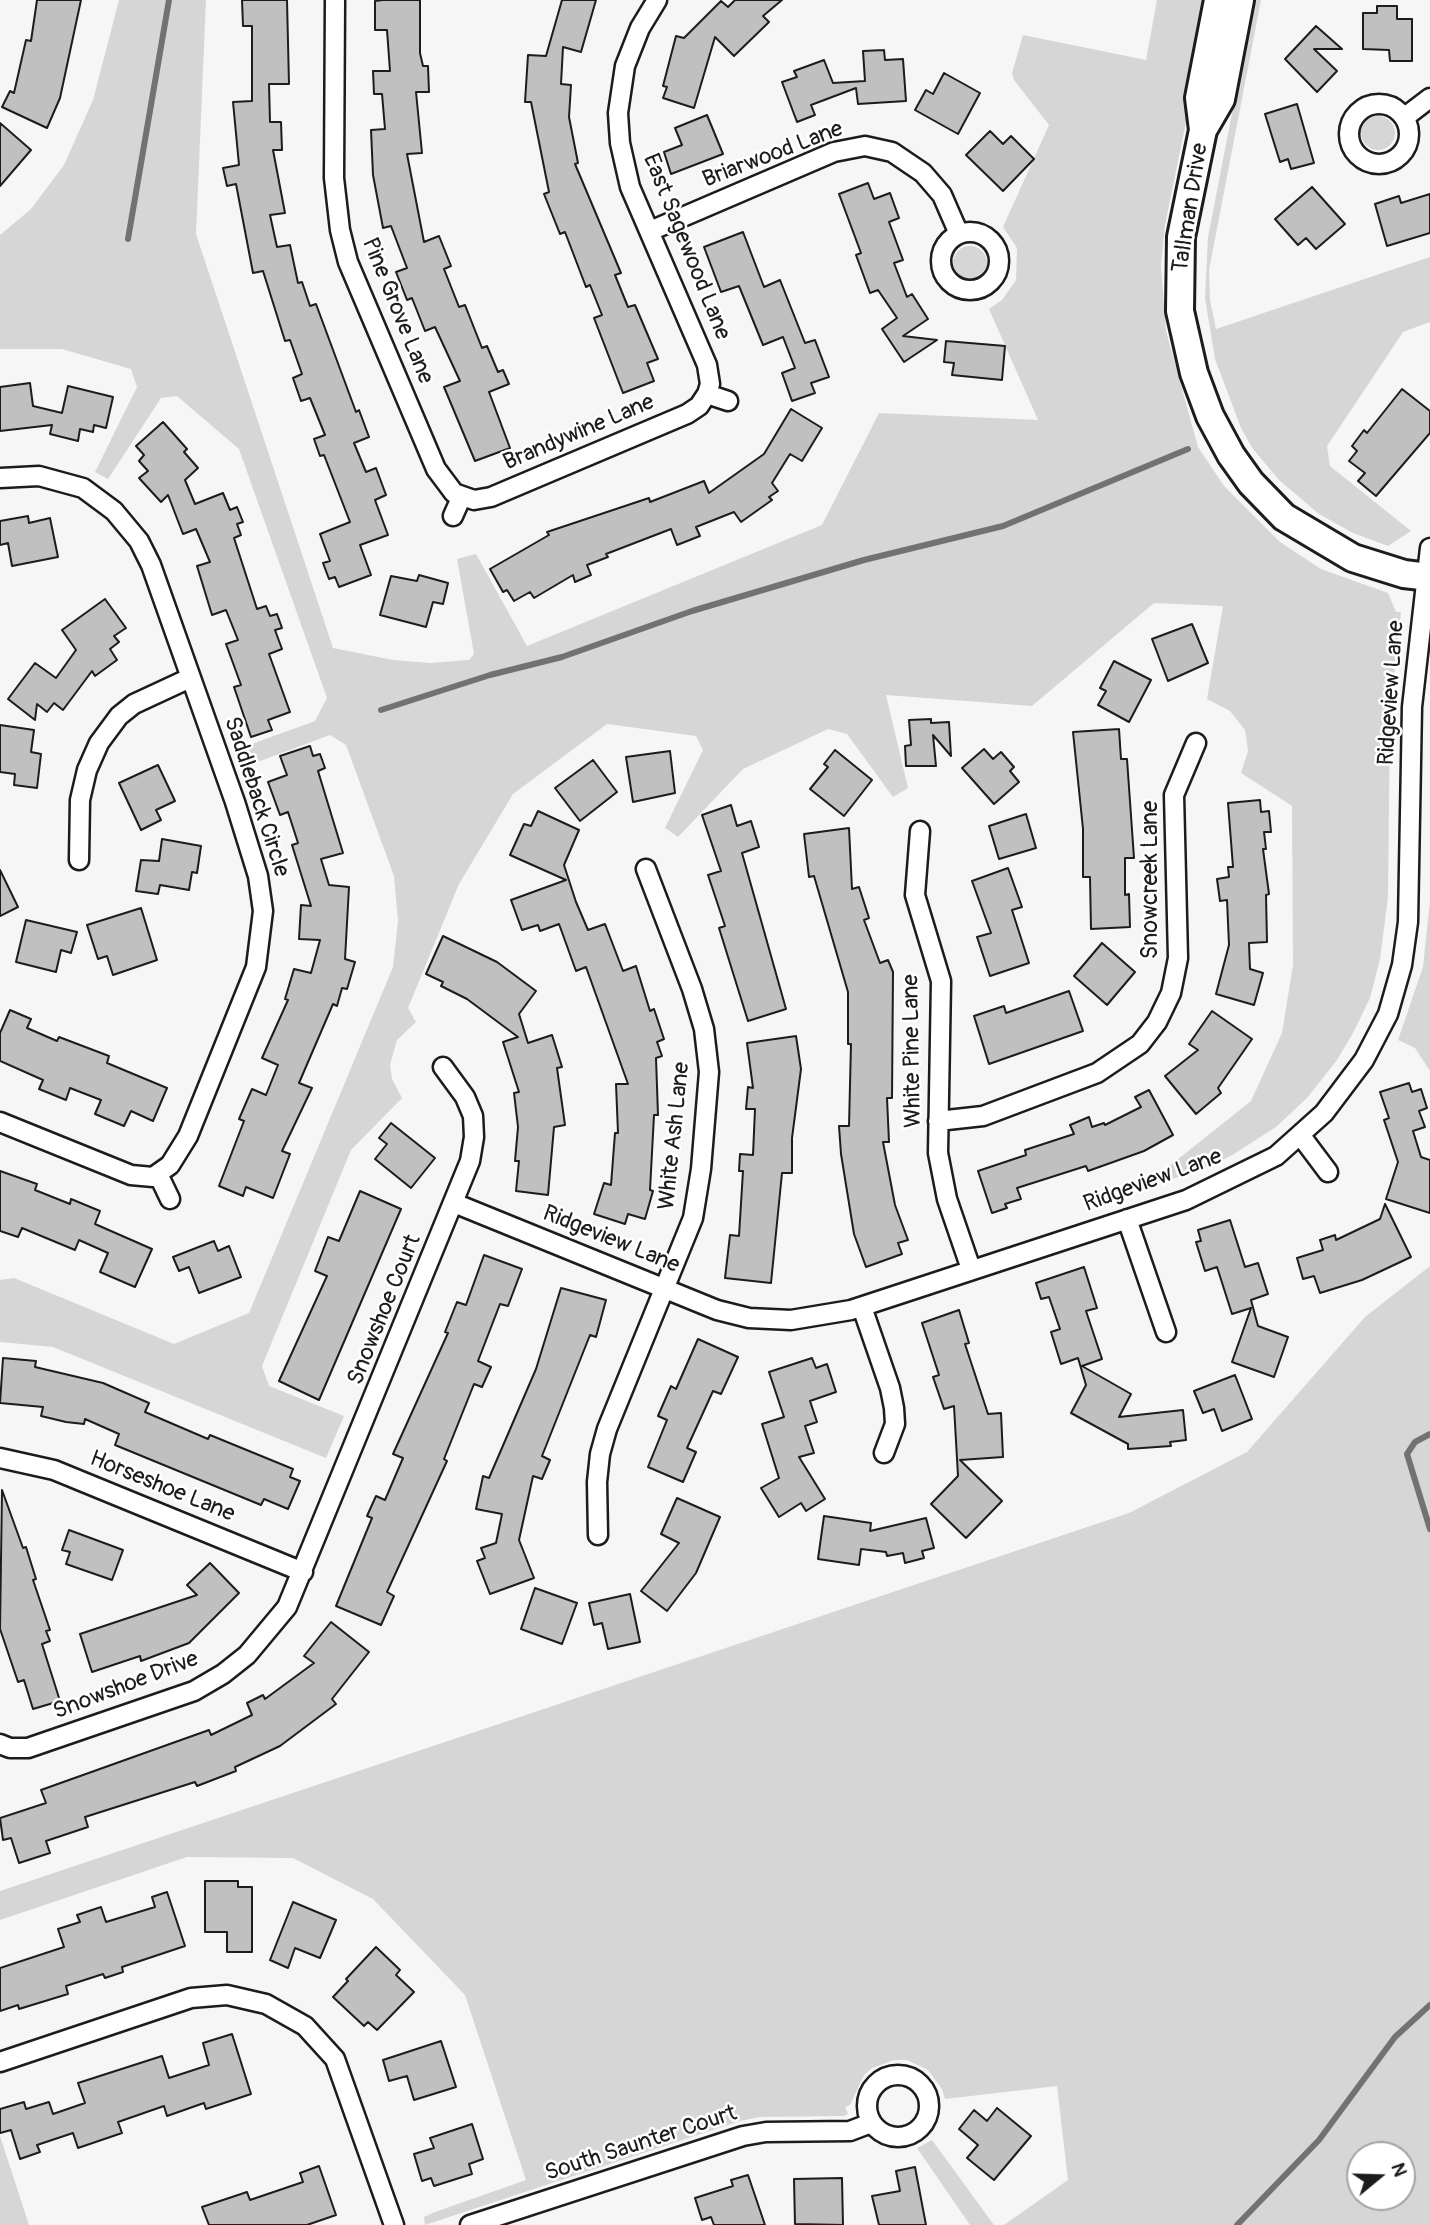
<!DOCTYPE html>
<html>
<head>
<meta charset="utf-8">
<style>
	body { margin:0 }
	#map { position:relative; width:1430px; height:2225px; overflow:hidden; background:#f6f6f6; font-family:Pangolin,sans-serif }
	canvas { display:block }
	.north { position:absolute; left:1346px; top:2141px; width:70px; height:70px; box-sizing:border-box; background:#fff; border:2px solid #a4a4a4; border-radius:50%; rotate:71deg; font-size:19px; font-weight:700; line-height:28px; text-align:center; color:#1c1c1c }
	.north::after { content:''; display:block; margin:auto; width:24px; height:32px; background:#1c1c1c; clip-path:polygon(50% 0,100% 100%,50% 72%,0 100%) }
</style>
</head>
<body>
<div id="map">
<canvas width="1430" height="2225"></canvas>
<div class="north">N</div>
</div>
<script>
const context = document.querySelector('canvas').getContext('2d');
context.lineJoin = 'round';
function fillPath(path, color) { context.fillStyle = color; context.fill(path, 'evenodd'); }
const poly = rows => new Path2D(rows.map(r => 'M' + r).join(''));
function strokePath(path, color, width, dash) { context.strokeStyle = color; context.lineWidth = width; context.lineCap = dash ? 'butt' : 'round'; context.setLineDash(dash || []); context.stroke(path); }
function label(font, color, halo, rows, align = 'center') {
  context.font = font + ' Pangolin,sans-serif'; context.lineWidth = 5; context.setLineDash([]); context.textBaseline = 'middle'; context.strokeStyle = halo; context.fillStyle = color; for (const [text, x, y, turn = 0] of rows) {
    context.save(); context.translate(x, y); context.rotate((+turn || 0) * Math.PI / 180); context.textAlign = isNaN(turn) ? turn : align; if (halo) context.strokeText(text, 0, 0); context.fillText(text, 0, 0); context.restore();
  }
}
fillPath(poly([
	[119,0,206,0,196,234,333,648,393,660,430,663,469,660,474,654,457,559,476,554,527,646,822,525,879,413,1038,420,989,309,1002,300,1016,280,1017,248,1003,227,1049,125,1014,80,1012,73,1023,35,1146,60,1157,0,1211,0,1165,225,1161,266,1166,331,1198,447,1224,486,1280,542,1321,569,1388,593,1396,612,1401,612,1390,715,1388,897,1380,959,1370,998,1353,1033,1337,1060,1308,1097,1276,1127,1234,1154,1213,1165,1138,1191,1251,1101,1282,1033,1293,965,1292,806,1241,773,1248,751,1245,730,1230,711,1207,699,1223,606,1154,603,1032,706,886,695,908,788,893,797,847,734,828,729,743,769,678,837,665,828,703,750,696,736,607,724,513,794,459,884,408,1008,416,1022,397,1040,390,1065,392,1079,402,1098,351,1150,262,1366,269,1386,344,1416,326,1458,53,1347,0,1342,0,1280,14,1278,174,1344,249,1313,393,967,398,921,394,876,346,745,330,735,244,767,238,749,315,721,327,698,239,449,177,396,161,398,108,479,95,472,137,387,131,369,62,349,0,349,0,235,31,209,64,165,93,100],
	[1254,0,1261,0,1209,270,1210,300,1216,329,1430,257,1430,322,1403,332,1327,446,1330,466,1411,531,1388,546,1353,533,1319,514,1279,480,1253,449,1241,428,1215,359,1205,298,1208,237],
	'1361 133a17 17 0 1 1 34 0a17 17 0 1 1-34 0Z',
	'953 263a17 17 0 1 1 34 0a17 17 0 1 1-34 0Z',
	[1430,900,1430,1071,1415,1048,1398,1040,1423,967],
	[1430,1266,1430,2225,1004,2225,1068,2180,1057,2086,945,2099,942,2089,928,2070,907,2060,894,2060,872,2068,864,2075,850,2105,845,2107,848,2114,844,2116,760,2117,740,2121,425,2225,424,2217,435,2212,526,2180,465,1995,373,1899,293,1858,187,1857,0,1920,0,1891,1129,1513,1247,1452,1365,1317],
	[1360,2155,1402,2155,1402,2197,1360,2197],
	[0,2136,29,2225,0,2225],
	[932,2140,994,2225,970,2225,917,2148]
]), '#d6d6d6');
strokePath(poly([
	[128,239,169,0],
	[381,710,490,675,562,657,692,611,864,560,1003,526,1188,449],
	[1430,1434,1415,1442,1407,1454,1430,1529],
	[1237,2225,1319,2140,1395,2037,1430,2005]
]), '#727272', 6);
const building = poly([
	[37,0,81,0,60,98,47,128,2,107,10,91,14,93,26,40,31,41,37,0],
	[242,0,287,0,289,84,269,84,270,122,281,122,282,150,273,150,285,213,270,215,277,247,290,245,298,283,302,282,310,306,316,304,356,412,359,410,369,437,354,443,366,472,376,468,386,495,375,500,388,535,360,545,371,575,339,587,335,577,329,579,323,563,330,561,320,534,350,522,324,455,320,456,314,439,325,435,310,398,301,401,293,378,302,374,290,340,285,341,263,271,253,273,236,184,227,186,223,168,239,165,233,102,252,101,252,26,243,26,242,0],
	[383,0,420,0,420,53,423,66,428,66,429,92,416,92,422,153,407,154,424,242,439,236,451,266,444,269,459,307,465,305,482,348,487,346,498,372,503,370,509,384,489,392,510,448,475,461,444,387,460,381,435,327,425,331,412,298,407,300,396,272,407,268,391,226,383,228,373,175,371,130,385,129,382,94,374,94,373,71,390,71,387,30,375,30,375,1,383,0],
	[562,0,596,0,581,52,563,47,561,84,571,85,569,117,578,163,575,164,621,273,615,275,628,307,635,305,658,359,647,363,654,381,623,393,594,318,602,315,590,285,586,287,565,232,560,234,544,194,549,192,531,102,525,102,528,55,546,56,562,0],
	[735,0,782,0,763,16,769,22,734,56,715,37,694,108,663,98,667,87,663,86,676,36,684,38,721,1,728,7,735,0],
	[1377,6,1397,6,1397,19,1412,19,1412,61,1390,61,1389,50,1363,49,1363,13,1377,13,1377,6],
	[1316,26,1342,49,1314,49,1337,71,1317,92,1285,59,1316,26],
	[884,50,885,60,903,59,906,101,858,104,856,88,811,105,815,115,797,122,782,82,797,77,794,71,824,60,833,83,865,81,863,51,884,50],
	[944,73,980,93,958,134,915,110,926,90,933,94,944,73],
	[1297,104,1314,163,1291,169,1288,159,1280,162,1265,114,1297,104],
	[707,115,723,154,671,174,664,152,682,145,675,128,707,115],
	[0,123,31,150,0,186,0,123],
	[990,131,1003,144,1011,136,1034,159,1003,191,966,155,990,131],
	[868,183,874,199,890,193,899,218,889,222,903,260,894,263,907,297,912,294,928,319,903,336,937,340,904,362,882,329,897,318,878,290,870,293,856,255,861,253,839,194,868,183],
	[1312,187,1345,224,1316,249,1306,238,1298,245,1275,219,1312,187],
	[1430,194,1430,233,1387,246,1375,204,1399,196,1401,203,1430,194],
	[743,232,764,287,780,280,805,343,815,340,829,377,811,383,815,393,792,401,782,373,795,368,783,337,763,345,739,286,721,292,704,247,743,232],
	[946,341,1005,346,1002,380,952,375,954,363,944,362,946,341],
	[30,383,33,406,62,413,68,386,113,397,106,428,94,425,93,432,80,429,78,441,50,434,52,425,0,431,0,387,30,383],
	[1402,389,1430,411,1430,433,1376,496,1358,481,1365,473,1349,461,1357,451,1352,446,1364,430,1367,433,1402,389],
	[791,409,822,428,802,461,790,454,772,483,778,491,769,497,772,500,741,522,734,512,696,527,700,536,677,545,671,529,606,554,608,557,587,565,591,575,575,582,573,575,534,598,530,592,514,601,507,590,503,592,490,569,549,535,547,532,649,498,650,502,704,481,709,493,764,454,791,409],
	[163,422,187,449,184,452,198,468,185,480,195,504,223,493,230,510,237,507,243,522,237,524,241,535,234,538,257,609,266,606,270,616,277,614,282,628,275,630,282,649,269,654,290,712,268,720,272,730,251,737,234,687,241,685,226,644,238,640,226,610,212,615,197,566,210,562,196,529,183,534,168,495,161,502,139,478,148,471,139,461,144,455,136,446,163,422],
	[28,516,29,523,50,518,58,557,12,566,8,543,0,545,0,521,28,516],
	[419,575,448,583,443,604,433,602,426,627,380,615,391,576,417,581,419,575],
	[105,599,126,628,114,636,119,642,110,649,117,660,95,676,92,671,63,710,54,703,47,712,37,704,35,720,8,699,35,663,56,678,76,650,62,630,105,599],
	[1192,624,1208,663,1168,681,1152,639,1192,624],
	[1114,661,1151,680,1129,722,1098,705,1106,691,1100,688,1114,661],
	[931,719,931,723,949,722,951,756,933,735,936,766,906,766,905,746,911,745,909,720,931,719],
	[0,725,34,730,31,752,41,754,37,788,14,785,15,774,0,772,0,725],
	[1119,729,1121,759,1127,759,1134,858,1125,858,1125,895,1129,894,1130,927,1091,929,1090,877,1083,877,1083,829,1073,732,1119,729],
	[310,746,313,756,320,754,325,768,318,771,343,853,321,859,329,885,349,887,345,959,355,962,347,989,342,988,337,1006,333,1004,299,1083,312,1088,282,1151,290,1154,273,1198,246,1187,243,1196,219,1186,244,1121,239,1119,252,1089,266,1095,278,1065,262,1058,288,1000,285,999,294,969,311,973,320,940,299,939,301,905,311,906,292,845,298,843,288,812,280,815,268,782,287,775,280,756,310,746],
	[984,749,993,759,1001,752,1014,767,1010,771,1019,782,994,804,962,768,984,749],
	[835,750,872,780,844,816,810,789,828,767,824,764,835,750],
	[670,751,675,793,633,802,626,757,670,751],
	[593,760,617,792,580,821,555,788,593,760],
	[158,765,175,801,156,810,161,820,141,830,119,783,158,765],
	[1260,800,1261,812,1269,811,1271,832,1264,832,1266,849,1263,849,1269,894,1266,895,1267,942,1249,943,1250,969,1263,973,1254,1005,1216,994,1229,945,1227,900,1220,901,1217,879,1229,877,1228,867,1233,867,1228,803,1260,800],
	[731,805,737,826,751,821,759,847,742,853,786,1009,748,1021,719,928,725,926,708,875,721,871,702,815,731,805],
	[538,811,579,830,564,865,576,902,588,930,605,924,623,971,636,966,650,1011,654,1009,664,1039,657,1042,662,1056,656,1058,658,1115,654,1115,650,1190,653,1191,645,1219,628,1214,625,1224,594,1214,604,1183,611,1185,615,1133,618,1133,616,1084,628,1084,586,967,576,971,559,924,540,931,538,925,522,930,511,900,566,880,510,855,524,824,531,826,538,811],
	[1026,814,1036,848,999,859,989,826,1026,814],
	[849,828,852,889,859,887,869,918,864,920,880,963,888,960,893,972,892,1098,887,1098,889,1142,883,1142,895,1205,908,1240,898,1243,902,1254,866,1267,854,1234,841,1154,839,1126,849,1126,851,1044,848,1044,848,992,814,876,809,877,804,834,849,828],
	[162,839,201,846,197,873,192,872,189,890,160,885,158,894,136,891,141,860,159,861,162,839],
	[1008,868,1022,907,1012,910,1029,963,990,976,977,937,991,933,972,881,1008,868],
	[0,870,18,907,0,916,0,870],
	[141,908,157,960,113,975,107,956,98,959,87,925,141,908],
	[26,920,77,932,71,953,61,950,56,972,16,962,26,920],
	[443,936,497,962,536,991,519,1014,528,1043,552,1035,562,1067,557,1068,565,1125,554,1127,548,1195,516,1191,519,1161,515,1161,518,1127,514,1093,519,1092,503,1042,518,1037,467,999,441,986,443,982,426,974,443,936],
	[1102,943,1135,972,1107,1005,1074,976,1102,943],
	[1069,991,1083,1031,989,1064,974,1016,1004,1006,1006,1013,1069,991],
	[10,1010,31,1019,27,1028,57,1041,59,1037,109,1056,107,1063,167,1088,153,1121,131,1111,124,1126,95,1114,101,1100,70,1088,66,1100,39,1089,43,1080,0,1061,0,1033,10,1010],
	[1212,1011,1252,1039,1218,1088,1221,1093,1196,1114,1165,1076,1198,1050,1189,1044,1212,1011],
	[796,1036,801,1069,792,1138,792,1173,782,1173,771,1283,725,1278,730,1235,739,1236,743,1171,739,1171,740,1154,753,1155,755,1109,746,1109,748,1087,753,1088,747,1043,796,1036],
	[1409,1083,1412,1092,1421,1089,1427,1108,1419,1111,1425,1127,1413,1131,1421,1157,1430,1160,1430,1213,1386,1199,1398,1162,1384,1120,1389,1118,1380,1092,1409,1083],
	[1149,1090,1173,1135,1144,1151,1088,1171,1086,1166,1017,1188,1021,1199,1005,1204,1007,1208,992,1213,978,1171,1026,1155,1025,1150,1074,1134,1070,1125,1089,1117,1092,1127,1104,1123,1105,1125,1141,1107,1135,1097,1149,1090],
	[391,1123,435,1158,411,1188,375,1159,387,1144,379,1138,391,1123],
	[0,1171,37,1184,35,1190,70,1204,71,1199,100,1211,95,1224,152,1249,135,1287,100,1272,108,1253,79,1240,75,1250,22,1228,18,1237,0,1231,0,1171],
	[360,1191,401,1209,319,1400,279,1381,327,1276,315,1271,328,1237,339,1241,360,1191],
	[1385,1204,1411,1257,1362,1280,1320,1293,1314,1276,1303,1279,1297,1258,1323,1250,1320,1240,1335,1235,1336,1240,1380,1219,1385,1204],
	[1230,1220,1245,1267,1258,1263,1268,1294,1251,1300,1258,1326,1288,1337,1274,1377,1232,1362,1251,1308,1232,1314,1217,1267,1205,1271,1196,1242,1201,1241,1198,1230,1230,1220],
	[214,1241,218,1251,229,1246,241,1277,199,1293,189,1267,179,1271,173,1257,214,1241],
	[484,1255,522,1269,508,1306,500,1304,478,1361,491,1367,482,1387,474,1384,444,1459,447,1461,387,1592,394,1596,381,1625,336,1606,372,1518,367,1516,376,1496,385,1500,403,1458,393,1454,448,1333,445,1332,457,1302,466,1305,484,1255],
	[1084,1267,1097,1308,1086,1311,1102,1359,1082,1366,1131,1394,1119,1417,1183,1410,1186,1440,1170,1442,1171,1446,1128,1449,1128,1444,1071,1413,1086,1385,1078,1358,1061,1364,1051,1332,1060,1329,1049,1297,1041,1299,1036,1283,1084,1267],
	[561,1288,606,1300,596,1337,590,1335,542,1456,550,1460,542,1479,533,1476,519,1540,534,1578,490,1594,477,1561,485,1558,481,1548,496,1543,502,1514,476,1509,483,1476,489,1478,536,1369,561,1288],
	[959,1310,969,1343,965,1344,988,1414,1001,1413,1003,1457,960,1460,1002,1501,966,1538,931,1504,958,1476,954,1406,944,1409,933,1377,939,1375,922,1323,959,1310],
	[698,1339,738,1357,721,1394,713,1391,687,1448,696,1452,683,1482,648,1467,667,1420,658,1416,671,1386,676,1389,698,1339],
	[3,1358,36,1361,35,1367,103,1383,149,1403,145,1412,208,1439,210,1435,293,1469,290,1477,300,1481,288,1509,264,1499,261,1505,115,1445,119,1434,85,1419,84,1424,66,1422,41,1416,43,1407,0,1403,3,1358],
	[812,1358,816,1368,827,1364,836,1392,810,1401,817,1422,805,1426,814,1453,799,1457,825,1499,806,1511,801,1503,779,1517,761,1488,779,1478,762,1424,784,1417,769,1372,812,1358],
	[1235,1375,1252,1419,1222,1431,1214,1409,1203,1413,1194,1391,1235,1375],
	[2,1490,23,1548,26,1547,36,1579,33,1580,50,1630,46,1631,50,1641,42,1644,60,1701,33,1709,24,1680,18,1682,0,1629,2,1490],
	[677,1498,720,1517,696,1573,667,1611,641,1591,679,1543,661,1534,677,1498],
	[824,1516,871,1523,870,1531,926,1518,934,1548,922,1551,924,1558,905,1563,903,1553,887,1556,886,1552,861,1549,859,1565,818,1559,824,1516],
	[69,1530,123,1550,112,1580,66,1564,70,1552,62,1550,69,1530],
	[210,1563,239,1593,189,1643,141,1661,140,1656,92,1672,80,1634,197,1595,187,1585,210,1563],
	[535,1588,577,1603,562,1644,521,1629,535,1588],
	[630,1594,640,1642,608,1649,602,1623,594,1625,589,1603,630,1594],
	[331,1622,369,1652,332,1699,336,1704,280,1746,235,1767,236,1771,197,1786,195,1782,85,1817,88,1827,46,1841,50,1853,19,1863,11,1838,3,1840,0,1818,46,1803,41,1790,209,1730,211,1735,252,1715,247,1703,263,1695,265,1699,314,1663,304,1656,331,1622],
	[205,1881,238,1881,238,1887,252,1887,252,1952,227,1952,227,1932,205,1932,205,1881],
	[167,1892,185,1946,122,1967,123,1972,105,1978,103,1974,66,1986,68,1994,19,2009,18,2005,0,2011,0,1968,64,1947,58,1929,80,1922,77,1915,101,1907,106,1922,155,1907,152,1897,167,1892],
	[293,1902,336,1920,320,1958,295,1948,288,1968,270,1960,293,1902],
	[376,1947,400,1970,396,1975,414,1992,377,2030,368,2022,364,2026,333,1997,348,1981,346,1979,376,1947],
	[232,2034,251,2094,206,2109,204,2103,167,2116,164,2106,118,2122,122,2133,78,2148,73,2133,37,2145,40,2152,20,2159,11,2130,0,2133,0,2109,24,2102,26,2109,49,2102,53,2114,85,2103,78,2083,162,2056,169,2078,209,2065,203,2043,232,2034],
	[441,2041,456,2087,414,2100,407,2076,389,2081,383,2060,441,2041],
	[997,2108,1031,2136,994,2180,967,2158,978,2145,959,2129,974,2110,987,2121,997,2108],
	[472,2124,483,2159,469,2164,472,2174,434,2186,431,2178,422,2181,414,2154,434,2148,430,2138,472,2124],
	[319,2166,336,2215,307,2225,209,2225,202,2207,247,2192,250,2200,303,2182,300,2173,319,2166],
	[915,2167,926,2225,879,2225,872,2196,900,2191,896,2171,915,2167],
	[748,2175,765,2225,714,2225,711,2217,702,2220,695,2198,733,2186,731,2180,748,2175],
	[842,2178,843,2225,795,2224,794,2179,842,2178]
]);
fillPath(building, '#c0c0c0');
strokePath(building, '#1c1c1c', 2);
const street = poly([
	[335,0,334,178,340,230,348,262,436,469,454,493,474,500,491,497,687,414,699,406,707,394,710,384,707,365,630,187,620,143,618,113,625,66,640,28,657,0],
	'1349 134a30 30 0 1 1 60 0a30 30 0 1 1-60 0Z',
	[1405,117,1430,98],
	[650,231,834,152,865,146,892,152,923,173,942,195,959,234],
	'941 261a29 29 0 1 1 58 0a29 29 0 1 1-58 0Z',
	[707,394,728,401],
	[0,478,39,476,83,488,114,511,139,541,151,565,235,802,258,876,263,911,256,967,188,1136,170,1165,153,1177,131,1175,0,1122],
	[453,516,461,498],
	[920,831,915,895,941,981,938,1153,947,1199,971,1269],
	[79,860,80,800,87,770,99,743,119,716,134,704,190,678],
	[938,1121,983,1116,1097,1073,1140,1044,1157,1022,1171,993,1178,958,1174,795,1196,743],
	[1301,1136,1328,1172],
	[158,1174,170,1199],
	[454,1203,717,1310,749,1318,791,1320,851,1310,1186,1200,1276,1156,1324,1113,1364,1060,1388,1014,1402,965,1408,922,1412,707,1430,548],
	[1127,1219,1166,1332],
	[862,1307,890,1388,894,1408,895,1424,884,1453],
	[0,1458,54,1470,303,1572],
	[598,1535,597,1482,600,1454,607,1429,693,1218,701,1169,709,1072,704,1029,692,989,646,869],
	[0,1744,10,1748,28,1748,194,1691,223,1674,247,1655,287,1607,470,1161,474,1137,473,1116,465,1097,443,1067],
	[0,2062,191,1998,227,1995,266,2004,305,2026,335,2059,394,2225],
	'867 2106a31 31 0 1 1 62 0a31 31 0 1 1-62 0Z',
	[470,2225,743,2136,766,2132,850,2131,871,2123]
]);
const secondary = poly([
	[1240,0,1221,99,1203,130,1181,237,1180,311,1194,373,1210,416,1231,455,1251,483,1284,517,1353,558,1404,574,1430,577],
	[1203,130,1199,98,1218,0]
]);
strokePath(street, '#1c1c1c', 23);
strokePath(secondary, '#1c1c1c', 32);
strokePath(street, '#fff', 18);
strokePath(secondary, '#fff', 26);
label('23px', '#1c1c1c', '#fff', [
	["Briarwood Lane",773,155,-21],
	["Tallman Drive",1191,208,-81],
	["East Sagewood Lane",686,247,68],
	["Pine Grove Lane",397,311,68],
	["Brandywine Lane",579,433,-23],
	["Ridgeview Lane",1392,693,-86],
	["Saddleback Circle",256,797,72],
	["Snowcreek Lane",1151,880,-90],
	["White Pine Lane",913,1051,-91],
	["White Ash Lane",675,1136,-84],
	["Ridgeview Lane",1153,1181,-20],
	["Ridgeview Lane",611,1240,22],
	["Snowshoe Court",385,1310,-68],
	["Horseshoe Lane",162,1487,22],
	["Snowshoe Drive",126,1686,-21],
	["South Saunter Court",641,2144,-18]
]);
</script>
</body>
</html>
